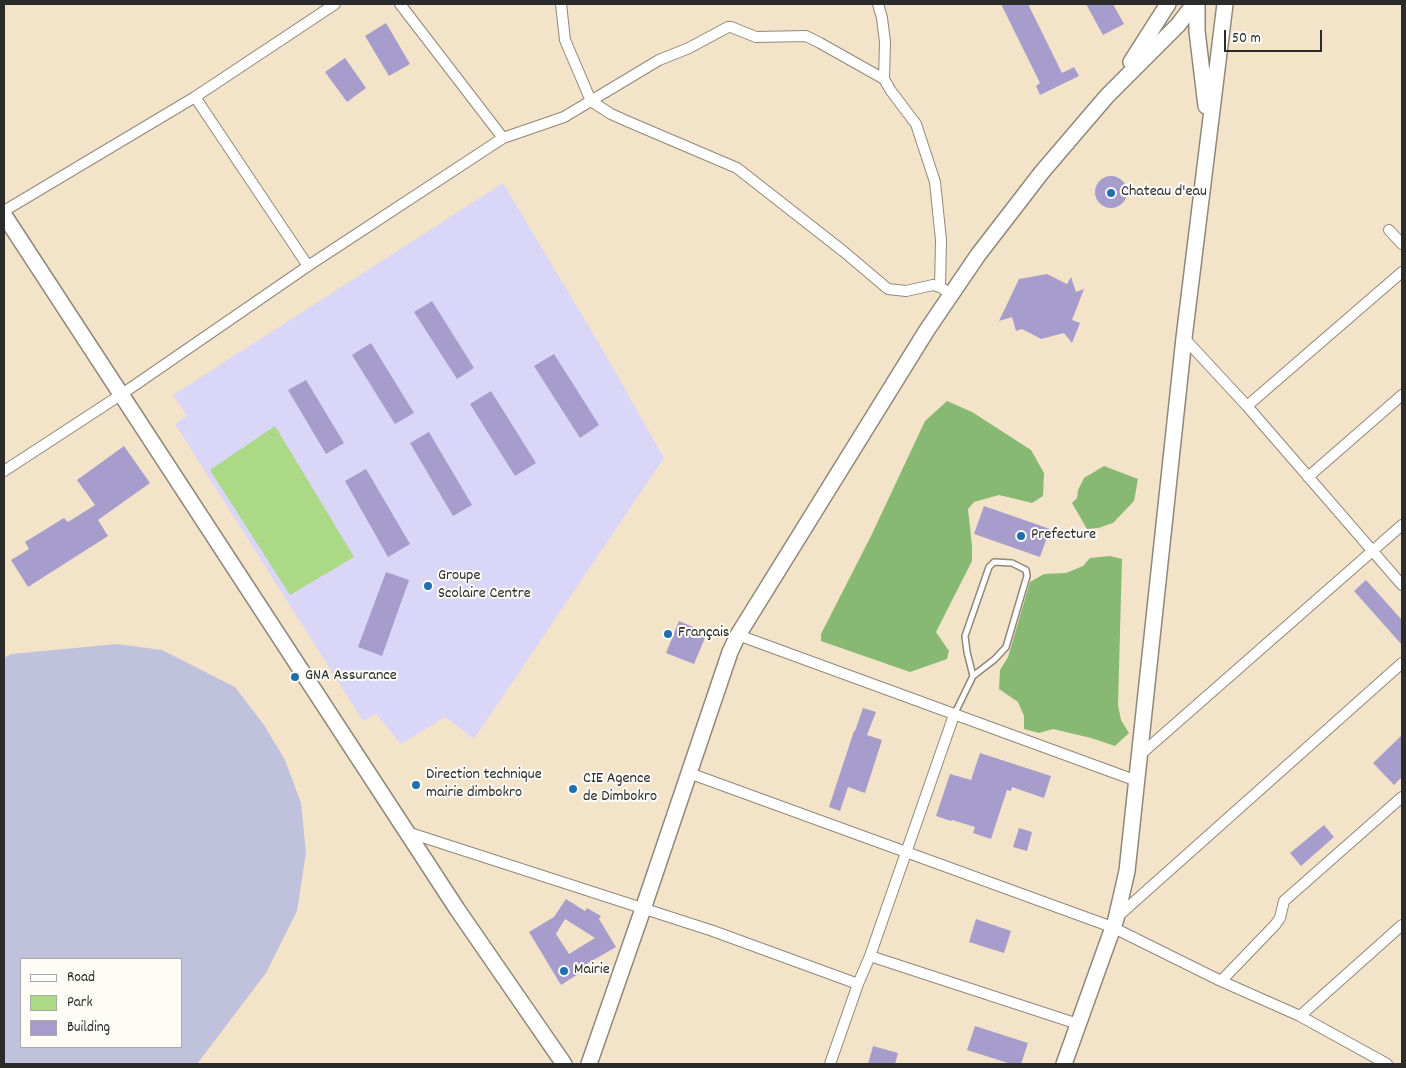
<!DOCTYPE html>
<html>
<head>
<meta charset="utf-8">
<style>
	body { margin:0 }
	#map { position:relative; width:1406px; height:1068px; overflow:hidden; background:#f3e4c9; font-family:Dekko,sans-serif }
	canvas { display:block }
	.frame { position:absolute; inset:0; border:5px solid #2b2b2b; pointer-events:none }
	.legend { position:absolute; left:20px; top:958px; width:162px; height:90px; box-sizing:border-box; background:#fdfcf7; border:1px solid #a9a8a5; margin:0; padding:6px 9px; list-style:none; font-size:15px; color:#2b2b2b }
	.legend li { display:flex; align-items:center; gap:10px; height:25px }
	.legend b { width:25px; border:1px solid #a9a8a5 }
	.scale { position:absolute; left:1224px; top:30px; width:98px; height:22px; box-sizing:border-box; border:2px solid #2b2b2b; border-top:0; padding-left:6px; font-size:15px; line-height:18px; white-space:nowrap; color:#2b2b2b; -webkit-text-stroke:4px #fdfcf7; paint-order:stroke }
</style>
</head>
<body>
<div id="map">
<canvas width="1406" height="1068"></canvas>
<div class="frame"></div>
<ul class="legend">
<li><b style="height:6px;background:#fff"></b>Road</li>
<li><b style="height:14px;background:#abd986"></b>Park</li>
<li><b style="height:14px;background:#a79dcc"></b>Building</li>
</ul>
<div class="scale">50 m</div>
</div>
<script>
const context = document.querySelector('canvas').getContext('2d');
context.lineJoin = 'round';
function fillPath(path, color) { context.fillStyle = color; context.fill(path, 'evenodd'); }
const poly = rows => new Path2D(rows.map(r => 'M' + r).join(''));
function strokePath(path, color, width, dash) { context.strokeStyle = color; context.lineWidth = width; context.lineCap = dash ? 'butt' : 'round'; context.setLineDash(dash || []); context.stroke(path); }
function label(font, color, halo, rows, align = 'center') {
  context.font = font + ' Dekko,sans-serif'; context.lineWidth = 4; context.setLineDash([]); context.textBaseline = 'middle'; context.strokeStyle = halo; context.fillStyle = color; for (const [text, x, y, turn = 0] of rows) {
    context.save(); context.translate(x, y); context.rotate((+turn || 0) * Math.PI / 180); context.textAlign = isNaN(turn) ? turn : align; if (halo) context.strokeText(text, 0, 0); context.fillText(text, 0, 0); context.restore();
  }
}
fillPath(poly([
	[503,183,604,352,664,458,474,739,445,717,401,744,376,714,363,721,175,424,187,416,173,395]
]), '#dad6f7');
fillPath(poly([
	[117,644,162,650,235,687,264,725,285,760,301,803,306,853,297,911,266,973,197,1064,4,1064,4,658,11,654],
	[21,959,181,959,181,1047,21,1047]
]), '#c0c2dd');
fillPath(poly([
	[275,426,354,557,290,595,210,470]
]), '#abd986');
fillPath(poly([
	[947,401,972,412,1031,450,1044,473,1043,496,1032,503,999,495,974,502,968,509,972,546,972,561,936,632,949,651,947,659,910,672,821,641,821,634,871,536,925,421],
	[1104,466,1138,479,1134,501,1113,523,1098,528,1087,529,1072,503,1077,498,1078,490,1084,478],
	[1110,556,1122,559,1118,705,1121,720,1129,733,1115,746,1091,738,1053,729,1039,733,1024,729,1024,716,1018,702,999,689,1000,670,1008,657,1030,582,1044,574,1066,573,1083,566,1090,558]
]), '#88b973');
fillPath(poly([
	[1001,4,1028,4,1062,73,1074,67,1079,76,1040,95,1036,86,1040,83],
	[1086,4,1113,4,1124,24,1103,35],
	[386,23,410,64,389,76,365,36],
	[345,58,366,88,347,102,325,72],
	'1095 192a16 16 0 1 1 32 0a16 16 0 1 1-32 0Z',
	[1047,274,1067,284,1071,277,1076,292,1084,289,1072,320,1080,323,1072,343,1064,333,1041,339,1022,329,1016,331,1012,317,999,321,1019,279],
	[432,301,474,368,457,379,414,312],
	[371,343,414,413,395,424,352,355],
	[554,354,599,425,580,438,534,366],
	[306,380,344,443,326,454,288,390],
	[491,391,536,463,515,476,470,404],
	[429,432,472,505,453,516,410,443],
	[124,446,150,483,98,520,108,536,28,587,11,560,29,549,25,542,64,518,68,522,95,505,77,480],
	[366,469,410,544,388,557,345,481],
	[984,506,1050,529,1040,557,974,534],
	[386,572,409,580,382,656,358,647],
	[1366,580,1402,620,1402,645,1354,591],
	[679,621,707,633,694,664,666,653],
	[863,708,876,712,867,735,882,740,865,793,848,787,840,811,829,807,854,731,855,731],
	[1402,735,1402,777,1394,785,1373,763],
	[980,753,1051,776,1044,798,1012,787,1011,791,1007,790,991,839,973,833,975,827,952,820,951,821,936,816,950,774,971,780],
	[1324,825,1334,837,1301,866,1290,853],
	[1019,828,1032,832,1027,851,1013,847],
	[566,899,585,911,587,908,601,916,599,919,616,947,578,969,580,973,561,985,529,932,554,917],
	[565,919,595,938,569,954,556,934],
	[976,919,1011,931,1004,953,969,942],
	[975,1026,1028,1043,1021,1064,1011,1064,967,1050],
	[873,1046,898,1053,895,1064,868,1064]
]), '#a79dcc');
const service = poly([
	[954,715,973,676,995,659,1006,647,1027,576,1026,570,1012,563,994,562,989,567,965,636,967,652,973,676]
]);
const minor = poly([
	[400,4,503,138],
	[561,4,565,40,591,101,611,114,629,122,737,168,843,251,888,289,906,291,933,285,940,287,951,294],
	[878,4,882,18,885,42,884,79,891,91,916,124,935,182,941,240,940,287],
	[195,97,308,266],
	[4,211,195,97,335,4],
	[1389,230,1402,244],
	[1184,338,1247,406,1402,585],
	[1247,406,1402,272],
	[4,471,122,394,308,266,503,138,564,117,659,60,689,48,728,27,731,27,756,37,806,36,820,43,884,79],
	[1308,477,1402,395],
	[738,635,1137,781],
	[1141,754,1402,525],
	[689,773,1112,927,1221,981,1300,1016,1387,1064],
	[407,832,713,931,858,984],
	[1116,918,1402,663],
	[870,956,1078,1024],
	[1221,981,1275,925,1280,918,1284,901,1402,797],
	[1300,1016,1402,925],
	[830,1064,858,984,870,956,954,715]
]);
const secondary = poly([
	[1197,4,1197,31,1206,106],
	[1131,62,1168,4],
	[4,215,457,909,564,1064],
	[589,1064,643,909,730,652,738,635,927,330,978,255,1042,172,1107,96,1178,25,1194,4],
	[1064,1064,1116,919,1127,871,1184,338,1225,4]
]);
strokePath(service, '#8f887a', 8);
strokePath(minor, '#8f887a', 12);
strokePath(secondary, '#8f887a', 18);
strokePath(service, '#fff', 5);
strokePath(minor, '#fff', 10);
strokePath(secondary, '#fff', 15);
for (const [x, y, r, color] of [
	[1111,193,5,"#1f6fb2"],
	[1021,536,5,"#1f6fb2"],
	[428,586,5,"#1f6fb2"],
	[668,634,5,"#1f6fb2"],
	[295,677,5,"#1f6fb2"],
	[416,785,5,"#1f6fb2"],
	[573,789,5,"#1f6fb2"],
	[564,971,5,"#1f6fb2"]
]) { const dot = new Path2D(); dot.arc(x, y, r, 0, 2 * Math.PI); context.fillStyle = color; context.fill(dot); strokePath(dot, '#fdfcf7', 2); }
label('16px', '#2b2b2b', '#fdfcf7', [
	["Chateau d'eau",1121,193],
	["Prefecture",1031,536],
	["Groupe",438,577],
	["Scolaire Centre",438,595],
	["Français",678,634],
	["GNA Assurance",305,677],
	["Direction technique",426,776],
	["mairie dimbokro",426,794],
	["CIE Agence",583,780],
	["de Dimbokro",583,798],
	["Mairie",574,971]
], 'left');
</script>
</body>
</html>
